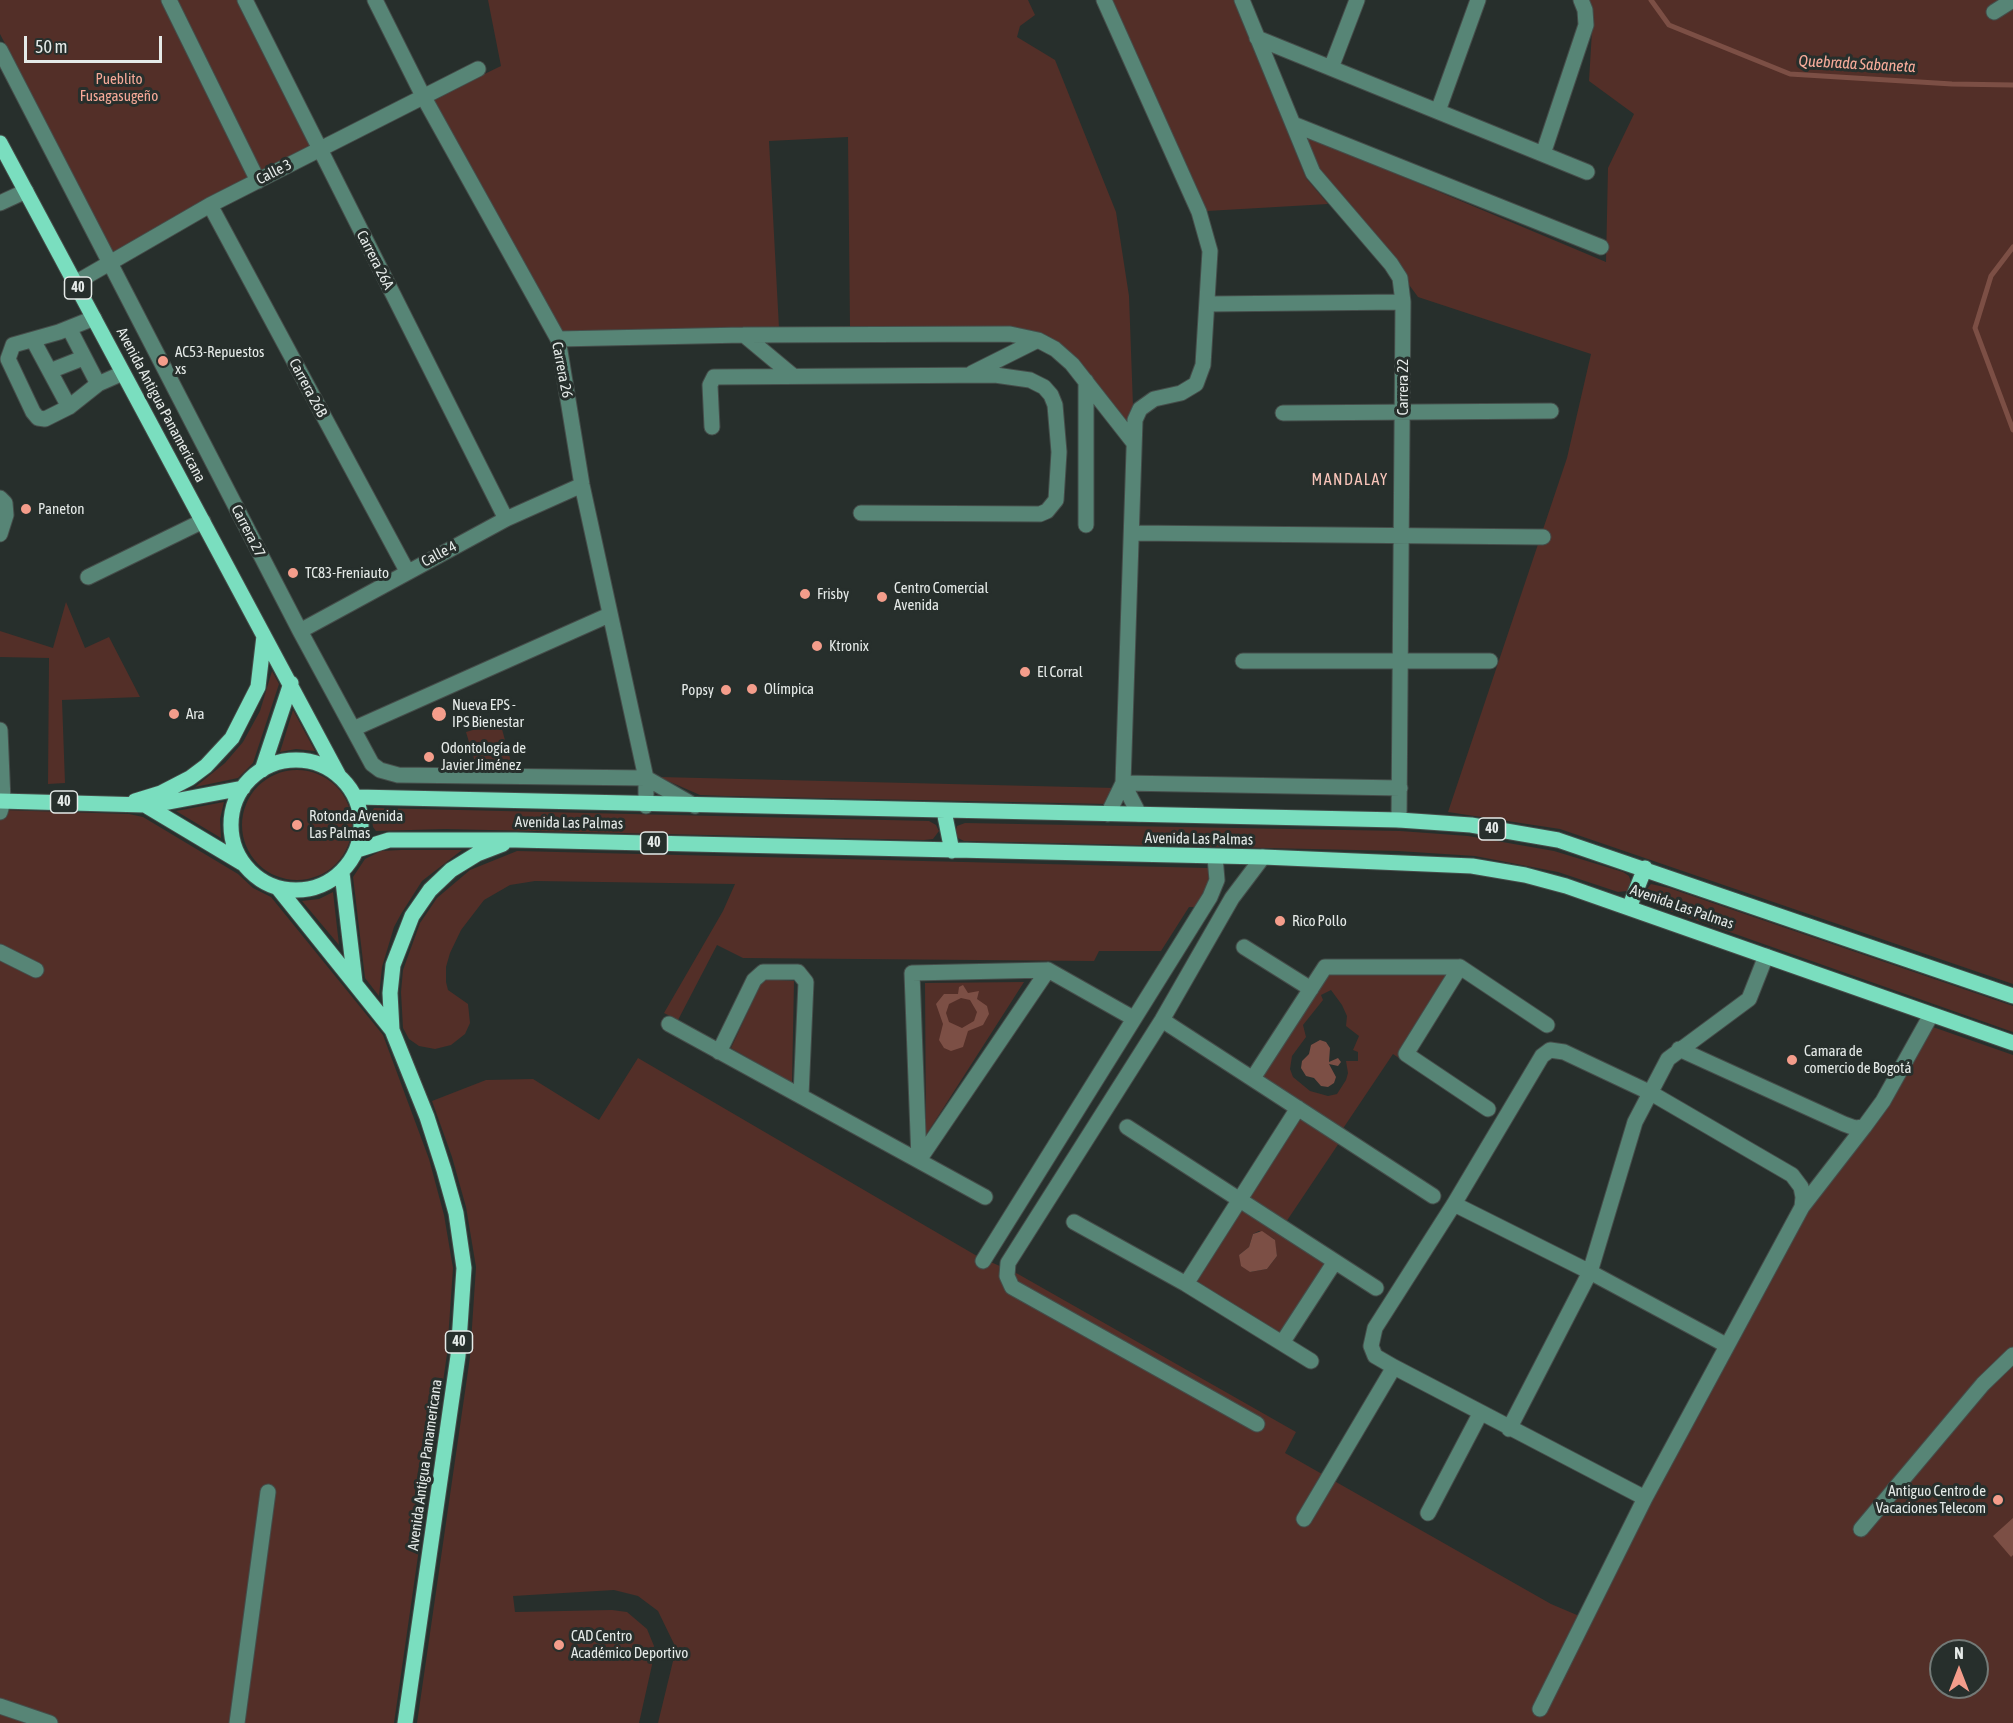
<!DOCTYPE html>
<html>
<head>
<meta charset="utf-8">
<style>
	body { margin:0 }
	#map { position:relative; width:2013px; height:1723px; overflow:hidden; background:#272f2c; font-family:"Asap Condensed",sans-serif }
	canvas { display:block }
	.north { position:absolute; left:1929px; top:1639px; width:60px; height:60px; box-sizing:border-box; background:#272f2c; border:2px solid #737a77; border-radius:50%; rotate:0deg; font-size:16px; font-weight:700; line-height:24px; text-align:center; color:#e5eae8 }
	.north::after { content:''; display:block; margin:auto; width:21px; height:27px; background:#f49d8b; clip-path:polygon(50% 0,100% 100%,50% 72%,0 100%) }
	.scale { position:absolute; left:24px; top:36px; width:138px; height:27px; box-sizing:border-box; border:3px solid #e5eae8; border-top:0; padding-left:8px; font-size:18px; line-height:21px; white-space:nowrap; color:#e5eae8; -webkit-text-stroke:4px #272f2c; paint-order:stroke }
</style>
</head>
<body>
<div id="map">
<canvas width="2013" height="1723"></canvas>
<div class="north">N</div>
<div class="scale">50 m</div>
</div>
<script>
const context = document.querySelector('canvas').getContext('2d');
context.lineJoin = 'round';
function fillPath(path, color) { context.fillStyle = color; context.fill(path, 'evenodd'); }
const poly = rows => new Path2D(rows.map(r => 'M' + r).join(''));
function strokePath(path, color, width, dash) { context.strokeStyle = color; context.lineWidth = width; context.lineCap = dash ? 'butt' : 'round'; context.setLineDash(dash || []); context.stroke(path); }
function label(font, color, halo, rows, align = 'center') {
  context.font = font + ' "Asap Condensed",sans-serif'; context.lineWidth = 6; context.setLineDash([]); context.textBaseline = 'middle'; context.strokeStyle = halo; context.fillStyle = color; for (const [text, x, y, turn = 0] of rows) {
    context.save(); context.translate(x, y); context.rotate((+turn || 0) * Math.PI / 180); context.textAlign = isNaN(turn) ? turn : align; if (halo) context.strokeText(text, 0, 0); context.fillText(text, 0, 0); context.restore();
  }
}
fillPath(poly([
	[0,0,238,0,310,146,113,253,0,34],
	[488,0,1028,0,1035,15,1020,26,1017,37,1055,60,1116,212,1129,296,1133,406,1128,423,1077,361,1060,344,850,329,848,137,769,141,779,328,562,332,433,99,501,66],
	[1112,0,1235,0,1306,178,1328,204,1207,211],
	[1589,0,2013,0,2013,984,1560,829,1448,812,1567,458,1591,354,1418,297,1407,282,1398,260,1319,171,1306,136,1606,262,1608,168,1634,114,1589,81,1593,14],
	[66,602,85,648,109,637,140,697,62,700,65,783,48,784,49,658,0,657,0,631,53,648],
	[272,671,279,684,253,763,238,778,195,787,225,763,243,742,260,711],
	[293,710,315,751,296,749,280,752],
	[500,722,513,769,477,769,466,732],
	'242 825a55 55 0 1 1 110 0a55 55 0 1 1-110 0Z',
	[659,777,1116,788,1107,804,725,796,700,795],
	[224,802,220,819,221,838,176,811],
	[374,808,929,821,936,825,939,831,933,839,924,840,445,829,376,831,373,827,371,813],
	[0,810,129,814,143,817,238,874,253,888,271,897,383,1035,429,1159,444,1215,453,1268,447,1354,394,1723,0,1723],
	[965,823,1400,831,1468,836,1554,851,1623,872,1629,876,1632,885,1627,891,1618,892,1558,872,1475,856,1398,851,964,841,956,837,955,833,957,826],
	[401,850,462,850,422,881,401,914,394,927,382,967,379,996,365,978,353,877,365,859,381,851],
	[517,851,1208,868,1209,881,1196,907,1189,907,1161,951,1099,951,1094,961,743,958,717,945,678,1020,664,1013,723,911,735,884,535,881,510,885,484,900,461,930,450,953,446,967,446,982,448,990,468,1004,470,1023,465,1034,451,1045,435,1049,419,1046,409,1039,403,1028,401,992,403,970,420,923,437,898,470,870],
	[1651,884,1669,888,2013,1006,2013,1032,1653,905,1643,894],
	[333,892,339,945,302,901,319,899],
	[1329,974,1448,974,1403,1061,1393,1054,1342,1130,1262,1077],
	[1331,990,1342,1005,1347,1016,1346,1026,1359,1036,1353,1050,1358,1052,1358,1061,1346,1061,1348,1073,1346,1080,1337,1094,1328,1096,1310,1091,1293,1077,1290,1069,1292,1056,1306,1037,1303,1025,1323,1000,1321,995],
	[763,979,794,981,792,1083,731,1048],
	[1024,982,926,1135,925,983],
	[1930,1026,2013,1055,2013,1723,658,1723,674,1657,674,1644,658,1611,638,1596,614,1590,513,1596,515,1612,612,1610,627,1612,647,1629,654,1646,652,1665,639,1723,417,1723,470,1357,476,1267,466,1207,452,1157,432,1101,486,1080,533,1079,599,1120,638,1058,977,1256,1018,1274,1296,1432,1285,1453,1551,1604,1591,1621,1653,1496,1810,1206],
	[1941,1651,1977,1651,1977,1687,1941,1687],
	[1300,1117,1339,1143,1286,1222,1249,1198],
	[1242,1209,1325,1265,1280,1334,1196,1281],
	[1259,1231,1274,1239,1277,1256,1267,1269,1250,1272,1239,1255,1249,1247,1253,1234]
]), '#532f28');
fillPath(poly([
	[963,985,968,993,979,991,977,999,987,1006,989,1014,983,1025,968,1031,963,1047,951,1051,944,1048,939,1040,943,1024,936,1004,944,994,958,994,959,987],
	[961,998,970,1000,977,1012,974,1021,962,1028,949,1022,946,1013,949,1004],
	[1320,1040,1326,1042,1330,1048,1329,1062,1338,1058,1341,1062,1338,1066,1329,1064,1336,1077,1334,1083,1328,1087,1321,1086,1314,1078,1306,1076,1301,1068,1302,1061,1309,1054,1311,1045],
	[1262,1231,1275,1240,1277,1256,1267,1269,1250,1272,1241,1266,1239,1255,1249,1247,1253,1234],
	[2013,1518,2013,1555,2011,1557,1993,1536]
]), '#7c4f45');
strokePath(poly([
	[1651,0,1669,25,1790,74,1952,84,2013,85],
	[2013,247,1991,276,1975,328,2013,430]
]), '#7c4f45', 5);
const minor = poly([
	[169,0,258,181],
	[245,0,506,519],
	[375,0,423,96,558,339,582,485,646,778,646,806],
	[1104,0,1199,212,1210,251,1203,365,1196,384,1181,393,1154,399,1140,409,1135,420,1123,783,1108,814],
	[1242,0,1313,173,1391,264,1400,278,1403,302,1399,820],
	[1994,12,2013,0],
	[1257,38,1587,172],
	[0,50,300,631,372,764,380,770,398,775,646,778,695,806],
	[1331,68,1357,0],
	[1438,111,1478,0],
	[1293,124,1601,247],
	[1543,154,1586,25,1585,10,1581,0],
	[0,203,26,191],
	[210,205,407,571],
	[75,283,210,205,478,69],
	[1208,304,1403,302],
	[94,318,59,332,13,345,8,359,33,412,38,418,45,419,69,407,98,384,123,373],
	[69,328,98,384],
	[744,335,792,375],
	[558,339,744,335,1010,334,1038,340,1055,349,1072,364,1134,443],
	[33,340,69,407],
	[50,371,83,358],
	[972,373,1038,340],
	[1086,381,1086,525],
	[1283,413,1551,411],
	[712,427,710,385,714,377,995,375,1030,380,1044,387,1051,395,1055,405,1059,452,1056,500,1047,511,1040,514,861,513],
	[0,498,5,503,6,515,0,534],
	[1132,533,1543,537],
	[88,577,203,521],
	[300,631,506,519,582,485],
	[1243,661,1490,661],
	[353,729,609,615],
	[0,730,3,801,0,812],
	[1123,783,1400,788],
	[1123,783,1139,814],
	[1244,947,1311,989],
	[0,952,36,970],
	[1460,967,1406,1054,1488,1109],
	[1162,1020,1433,1196],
	[669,1024,985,1197],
	[1679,1049,1844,1124,1855,1128,1864,1127,1883,1101,1931,1015],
	[719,1052,754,980,763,972,798,972,806,982,801,1096],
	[1253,1078,1325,967,1460,967,1547,1025],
	[1127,1127,1376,1288],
	[919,1160,912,973,1048,970,1133,1018],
	[919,1160,1048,970],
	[1454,1204,1590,1272,1726,1345],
	[1802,1207,1864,1127],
	[1074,1222,1186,1284,1311,1361],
	[983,1261,1210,897,1217,880,1215,857],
	[1186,1284,1298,1108],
	[1282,1343,1334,1263],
	[1257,1424,1012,1287,1007,1276,1008,1263,1162,1020,1232,898,1263,857],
	[1509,1429,1590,1272,1635,1122,1668,1059,1749,999,1766,956],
	[1428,1513,1480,1414],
	[1304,1519,1394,1367],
	[1861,1529,1983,1384,2013,1355],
	[0,1706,50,1723],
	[1540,1709,1645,1498,1802,1207,1803,1197,1801,1187,1792,1175,1651,1093,1564,1052,1550,1050,1542,1056,1454,1204,1375,1328,1371,1346,1375,1356,1394,1367,1645,1498],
	[237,1723,268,1492]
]);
const major = poly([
	[0,143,339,776],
	'231 825a65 65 0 1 1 130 0a65 65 0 1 1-130 0Z',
	[262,770,291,683],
	[356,797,1399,820,1471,825,1558,840,2013,996],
	[0,801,145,805,242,863],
	[135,801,161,793,190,778,206,766,232,738,258,687,264,636],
	[148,806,243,788],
	[944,811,952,851],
	[357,850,389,840,516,840,1263,857,1472,866,1525,875,1566,886,2013,1043],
	[342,873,355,982],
	[278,888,392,1030,427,1117,444,1170,456,1213,464,1268,458,1356,405,1723],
	[1629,908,1645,868],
	[392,1030,390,993,393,965,412,916,430,890,451,870,477,854,503,844]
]);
strokePath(minor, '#454d4a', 17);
strokePath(major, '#454d4a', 17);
strokePath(minor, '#578576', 15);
strokePath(major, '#7adebf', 15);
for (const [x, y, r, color] of [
	[163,361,6,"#f49d8b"],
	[26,509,6,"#f49d8b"],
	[293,573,6,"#f49d8b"],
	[805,594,6,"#f49d8b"],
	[882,597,6,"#f49d8b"],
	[817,646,6,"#f49d8b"],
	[1025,672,6,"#f49d8b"],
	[752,689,6,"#f49d8b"],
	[726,690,6,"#f49d8b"],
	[174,714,6,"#f49d8b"],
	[439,714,8,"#f49d8b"],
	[429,757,6,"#f49d8b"],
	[297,825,6,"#f49d8b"],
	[1280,921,6,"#f49d8b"],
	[1792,1060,6,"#f49d8b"],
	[1998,1500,6,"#f49d8b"],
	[559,1645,6,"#f49d8b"]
]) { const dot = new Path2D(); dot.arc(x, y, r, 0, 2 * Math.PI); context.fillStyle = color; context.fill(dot); strokePath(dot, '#272f2c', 2); }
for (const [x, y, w] of [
	[78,288,27],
	[64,802,27],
	[1492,829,27],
	[654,843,27],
	[459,1342,27]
]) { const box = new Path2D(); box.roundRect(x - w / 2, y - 11, w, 22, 4.5); context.fillStyle = '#272f2c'; context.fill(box); strokePath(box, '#e5eae8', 1.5); }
label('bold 14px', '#e5eae8', null, [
	["40",78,288],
	["40",64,802],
	["40",1492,829],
	["40",654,843],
	["40",459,1342]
]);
label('15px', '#f6a998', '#272f2c', [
	["Pueblito",119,79],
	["Fusagasugeño",119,96]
]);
label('15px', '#e5eae8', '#272f2c', [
	["Calle 3",274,172,-27],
	["Carrera 26A",375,260,63],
	["Carrera 26",562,370,79],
	["Carrera 22",1403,387,-90],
	["Carrera 26B",308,388,62],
	["Avenida Antigua Panamericana",161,405,62],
	["Carrera 27",248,531,63],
	["Calle 4",439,554,-28],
	["Avenida Las Palmas",569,823,1],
	["Avenida Las Palmas",1199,839,1],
	["Avenida Las Palmas",1682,907,19],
	["Avenida Antigua Panamericana",425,1465,-82]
]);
label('15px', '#e5eae8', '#272f2c', [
	["AC53-Repuestos",175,352],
	["xs",175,369],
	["Paneton",38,509],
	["TC83-Freniauto",305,573],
	["Centro Comercial",894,588],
	["Avenida",894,605],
	["Frisby",817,594],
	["Ktronix",829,646],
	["El Corral",1037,672],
	["Olímpica",764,689],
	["Popsy",714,690,"right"],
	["Nueva EPS -",452,705],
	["IPS Bienestar",452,722],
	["Ara",186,714],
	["Odontología de",441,748],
	["Javier Jiménez",441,765],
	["Rotonda Avenida",309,816],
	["Las Palmas",309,833],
	["Rico Pollo",1292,921],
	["Camara de",1804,1051],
	["comercio de Bogotá",1804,1068],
	["Antiguo Centro de",1986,1491,"right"],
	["Vacaciones Telecom",1986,1508,"right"],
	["CAD Centro",571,1636],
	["Académico Deportivo",571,1653]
], 'left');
label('italic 16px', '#f8ac9b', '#272f2c', [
	["Quebrada Sabaneta",1857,64,3]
]);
context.letterSpacing = '1.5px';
label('16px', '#f8c5ba', '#272f2c', [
	["MANDALAY",1350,480]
]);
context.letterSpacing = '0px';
</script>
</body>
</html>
